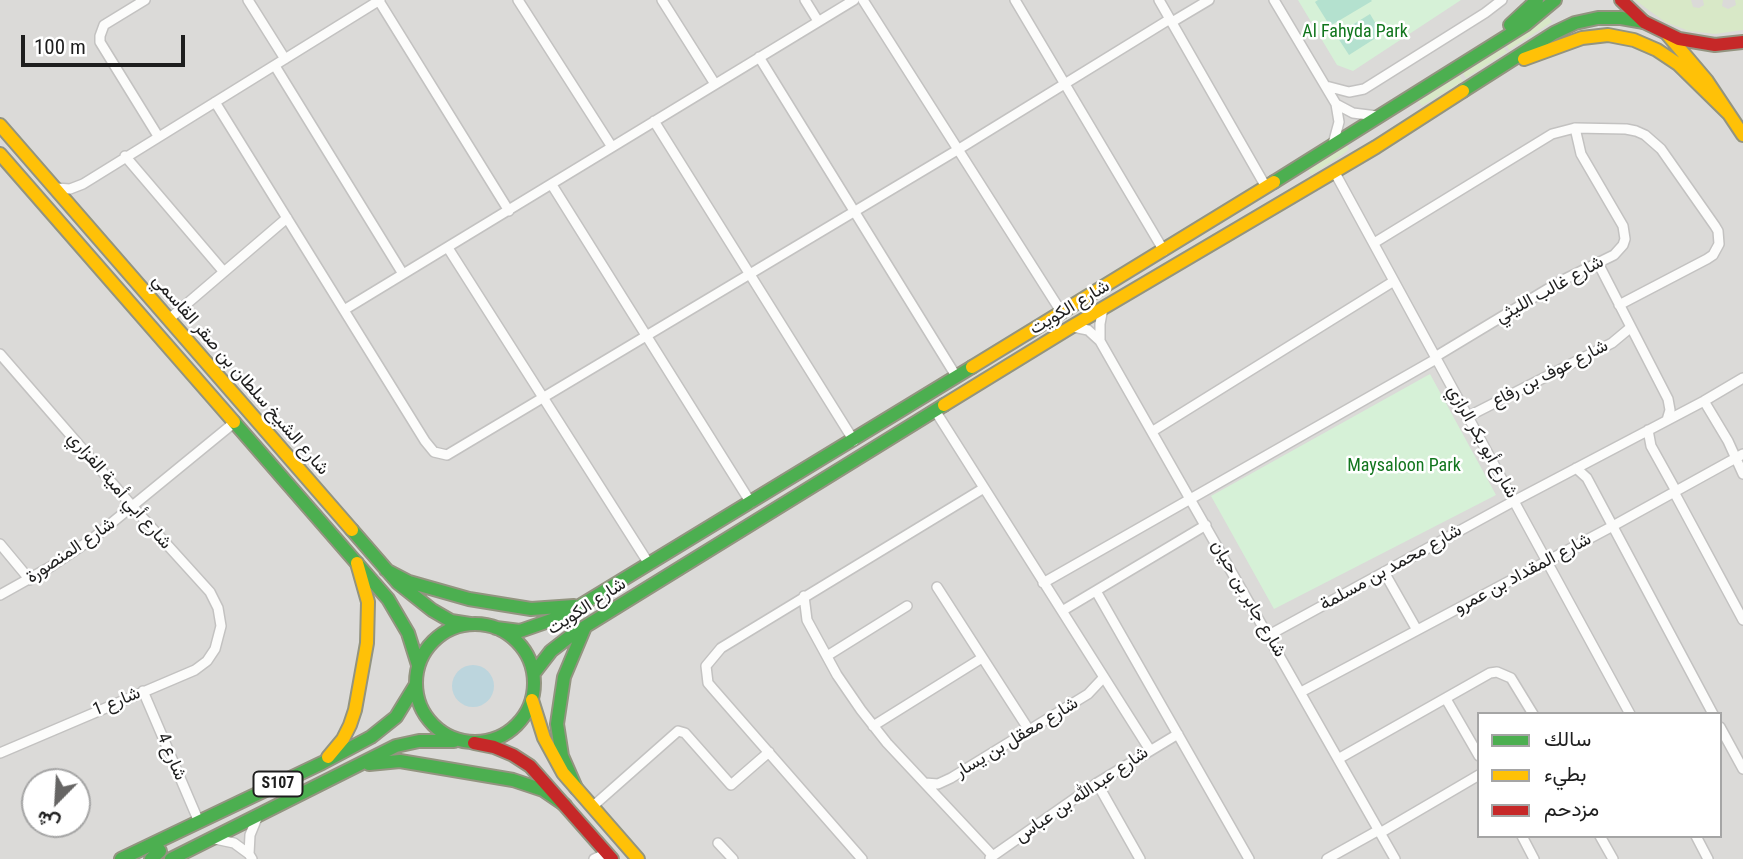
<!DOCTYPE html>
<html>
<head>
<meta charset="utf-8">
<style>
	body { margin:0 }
	#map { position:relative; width:1743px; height:859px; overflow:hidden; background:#eceae7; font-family:"Roboto Condensed",Vazirmatn,sans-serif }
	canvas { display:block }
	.legend { position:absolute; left:1477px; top:712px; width:245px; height:126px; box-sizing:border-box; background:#fff; border:2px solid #a5a5a5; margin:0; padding:9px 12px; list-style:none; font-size:21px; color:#1e1e1e }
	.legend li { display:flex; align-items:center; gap:14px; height:35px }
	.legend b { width:35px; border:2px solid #a5a5a5 }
	.north { position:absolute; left:21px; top:768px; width:70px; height:70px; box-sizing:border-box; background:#fff; border:2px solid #a5a5a5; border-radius:50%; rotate:204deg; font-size:19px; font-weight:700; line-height:28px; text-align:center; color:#1e1e1e }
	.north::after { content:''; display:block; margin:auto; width:24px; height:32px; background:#666564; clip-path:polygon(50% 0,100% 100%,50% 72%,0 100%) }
	.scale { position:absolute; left:21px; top:35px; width:164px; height:32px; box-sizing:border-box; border:4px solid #1e1e1e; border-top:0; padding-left:9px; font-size:21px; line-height:24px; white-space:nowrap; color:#1e1e1e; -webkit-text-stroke:5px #fff; paint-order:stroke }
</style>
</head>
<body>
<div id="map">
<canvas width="1743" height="859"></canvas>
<ul class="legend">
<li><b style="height:9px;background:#4caf50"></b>سالك</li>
<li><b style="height:9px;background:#ffc107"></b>بطيء</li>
<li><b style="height:9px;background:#c62828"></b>مزدحم</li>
</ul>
<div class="north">ش</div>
<div class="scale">100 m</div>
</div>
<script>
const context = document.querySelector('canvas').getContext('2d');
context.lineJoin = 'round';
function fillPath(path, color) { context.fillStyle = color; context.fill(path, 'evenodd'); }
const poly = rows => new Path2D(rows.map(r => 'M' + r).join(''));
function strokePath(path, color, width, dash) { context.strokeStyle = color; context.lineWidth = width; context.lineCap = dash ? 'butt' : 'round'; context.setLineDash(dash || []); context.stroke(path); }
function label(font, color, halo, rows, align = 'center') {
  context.font = font + ' "Roboto Condensed",Vazirmatn,sans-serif'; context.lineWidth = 5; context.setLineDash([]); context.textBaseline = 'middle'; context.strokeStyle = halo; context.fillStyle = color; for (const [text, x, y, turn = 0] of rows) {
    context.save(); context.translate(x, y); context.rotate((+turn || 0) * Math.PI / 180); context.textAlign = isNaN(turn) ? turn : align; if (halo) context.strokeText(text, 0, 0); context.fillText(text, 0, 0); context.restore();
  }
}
fillPath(poly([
	[0,0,1743,0,1743,859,0,859],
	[1479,714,1720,714,1720,836,1479,836],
	[35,782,77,782,77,824,35,824]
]), '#dbdad8');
fillPath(poly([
	[1635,0,1691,0,1693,7,1699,8,1704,5,1703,0,1723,0,1722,6,1728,9,1736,5,1735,0,1743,0,1743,30,1715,34,1689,31,1665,22],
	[1549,17,1552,22,1509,50,1506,45],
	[1503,47,1507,52,1466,78,1463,73],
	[1459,75,1463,81,1422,106,1418,101],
	[1347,145,1349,149,1345,153,1311,175,1308,169]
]), '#d8e8c7');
fillPath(poly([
	[1298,0,1461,0,1353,71,1337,65],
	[1430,374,1496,495,1274,609,1211,496]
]), '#d6f1d7');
fillPath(poly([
	[1318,0,1371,0,1372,1,1330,26,1315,2],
	[1370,14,1382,34,1349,55,1336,35]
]), '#b4e1cf');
fillPath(poly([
	'452 686a21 21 0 1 1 42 0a21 21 0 1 1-42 0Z'
]), '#bcd5dd');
const street = poly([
	[145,0,104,25,100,36,100,42,158,136],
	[248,0,285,59],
	[518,0,612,147],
	[662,0,715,84],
	[805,0,818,21],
	[863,0,1062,313],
	[1015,0,1164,251],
	[1159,0,1266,187],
	[1274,0,1336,104,1339,122,1333,144],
	[379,1,509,211],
	[1172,22,1209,0],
	[759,57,956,376],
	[275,66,403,274],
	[1326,86,1349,92,1364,89,1485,13,1502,0],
	[215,102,425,441,434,452,447,455,959,149,1170,19],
	[1336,104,1353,113,1377,116],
	[654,121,854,441],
	[125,156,224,272],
	[1334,171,1630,714],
	[552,185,751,503],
	[56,188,70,189,83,184,380,0],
	[1374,243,1552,134,1575,128,1626,129,1636,131,1645,135,1661,149,1715,226,1718,231,1719,244,1713,255,1707,259,1619,305],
	[448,248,649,564],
	[1598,263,1668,399,1670,410,1667,420],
	[344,310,854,0],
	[169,319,287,218],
	[1073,327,1088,330,1100,341,1395,859],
	[1100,341,1100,324,1103,308],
	[0,354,133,507,210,592,218,608,221,626,215,649,207,661,195,670,0,753],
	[1435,357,1561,281,1614,255,1623,245,1625,239,1623,226,1581,154,1575,128],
	[1704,401,1728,441,1743,474],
	[936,412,1150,750],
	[1467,417,1612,343,1630,328],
	[1648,430,1651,446,1676,491],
	[1153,431,1394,281],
	[1576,468,1587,478,1713,714],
	[1674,492,1743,620],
	[0,544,30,580],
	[1384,572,1417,630],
	[1043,583,1436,359],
	[937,587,1029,730],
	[1096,591,1249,859],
	[0,595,50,567,92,539,235,422],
	[804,596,807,620,837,675,861,710,887,743,993,856],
	[1062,611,1206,525],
	[1269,635,1514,501,1704,401,1743,378],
	[827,656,907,606],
	[143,691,199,822],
	[1301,692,1611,527,1743,454],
	[1446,699,1479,756],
	[873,726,982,658],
	[1720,727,1743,769],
	[1338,759,1490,673,1497,672,1511,678,1533,714],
	[925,783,938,784,951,778,1088,694,1104,677],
	[1097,783,1140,859],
	[592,807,678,731,685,733,731,785,769,752],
	[1380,833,1479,775],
	[1522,836,1534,859],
	[1600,836,1613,859],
	[1696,836,1708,859],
	[215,839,234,843,249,854],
	[718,843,733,859],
	[990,858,1097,783,1178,734],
	[252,859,249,854,250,835,257,818],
	[594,859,607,853],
	[862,859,714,690,708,683,706,666,721,648,984,488],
	[1327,859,1379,830]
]);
const fast = poly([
	[1510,25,1537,0],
	[1463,91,1554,33,1575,23,1598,18,1621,18,1644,22],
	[1274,182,1525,25,1555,0],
	[234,422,388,599,408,633,418,665],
	[352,530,398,583,432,610,451,621,470,624],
	[386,570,409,582,469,599,531,609,574,606],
	'416 683a59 59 0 1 1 118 0a59 59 0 1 1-118 0Z',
	[496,628,520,631,563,616,972,367],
	[534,673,551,651,573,634,944,405],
	[369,764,400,761,513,780,543,790,565,805],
	[576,788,562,756,557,724,564,677,585,627],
	[150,846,157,847,160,851,151,859],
	[121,859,322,763,371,737,396,717,415,686],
	[171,859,396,746,419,741,454,741]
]);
const slow = poly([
	[1668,35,1707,81,1743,135],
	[1524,59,1582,38,1608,35,1634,40,1657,50,1678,64,1729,114],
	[0,125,352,530],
	[0,154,234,422],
	[972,367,1274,182],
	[944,405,1071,327,1376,147,1463,91],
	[532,700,544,738,563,773,638,859],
	[328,757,343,739,350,725,355,710,367,643,368,602,357,563]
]);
const jam = poly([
	[1621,0,1644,22,1679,39,1715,45,1743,42],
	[474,743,494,747,513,755,530,766,612,859]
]);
strokePath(street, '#c3c2c1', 12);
strokePath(fast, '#939480', 16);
strokePath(slow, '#939480', 16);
strokePath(jam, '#939480', 16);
strokePath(street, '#fcfcfb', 9);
strokePath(fast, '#4caf50', 12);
strokePath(slow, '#ffc107', 12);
strokePath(jam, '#c62828', 12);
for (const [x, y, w] of [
	[278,784,49]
]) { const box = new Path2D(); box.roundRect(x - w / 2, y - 12.5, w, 25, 5); context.fillStyle = '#fff'; context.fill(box); strokePath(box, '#1e1e1e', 2); }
label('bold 16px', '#1e1e1e', null, [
	["S107",278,784]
]);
label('18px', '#12761e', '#fff', [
	["Al Fahyda Park",1355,32],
	["Maysaloon Park",1404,466]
]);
label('18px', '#1e1e1e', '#fff', [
	["شارع غالب الليثي",1550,290,-29],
	["شارع الكويت",1070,308,-31],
	["شارع عوف بن رفاع",1550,374,-27],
	["شارع الشيخ سلطان بن صقر القاسمي",240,375,49],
	["شارع أبو بكر الرازي",1482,442,61],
	["شارع أبي أمية الفزاري",119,491,49],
	["شارع المنصورة",71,551,-34],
	["شارع محمد بن مسلمة",1391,568,-29],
	["شارع المقداد بن عمرو",1523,574,-28],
	["شارع جابر بن حيان",1248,599,60],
	["شارع الكويت",587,607,-33],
	["شارع 1",117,702,-22],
	["شارع معقل بن يسار",1017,738,-31],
	["شارع 4",171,757,67],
	["شارع عبدالله بن عباس",1082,795,-34]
]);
</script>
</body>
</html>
